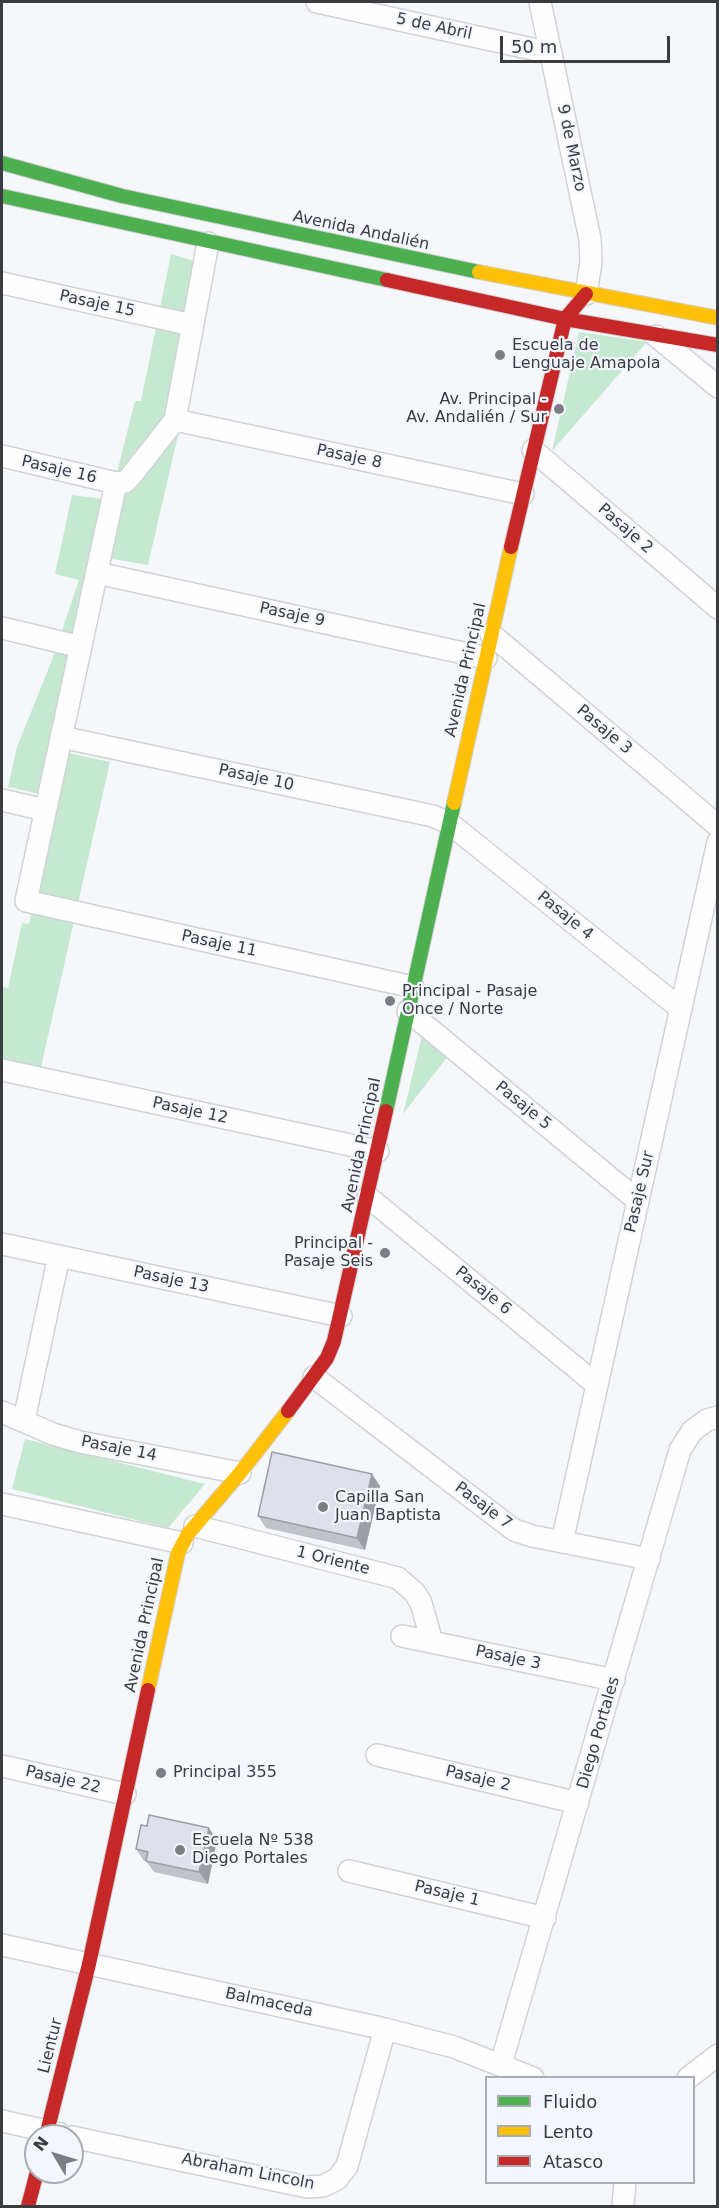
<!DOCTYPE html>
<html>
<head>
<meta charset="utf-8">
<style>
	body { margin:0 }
	#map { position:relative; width:719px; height:2208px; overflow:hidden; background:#f6f7fb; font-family:"DejaVu Sans",sans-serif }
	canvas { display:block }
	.frame { position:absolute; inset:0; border:3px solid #3b3c40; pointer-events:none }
	.legend { position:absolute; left:485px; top:2076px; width:210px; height:108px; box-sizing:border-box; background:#f3f6fe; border:2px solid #a9acb2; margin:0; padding:8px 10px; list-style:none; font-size:18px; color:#3b3c40 }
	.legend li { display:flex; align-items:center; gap:12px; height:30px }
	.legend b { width:30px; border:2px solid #a9acb2 }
	.north { position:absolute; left:24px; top:2124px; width:60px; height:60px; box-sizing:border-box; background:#f3f6fe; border:2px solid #a9acb2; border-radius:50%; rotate:308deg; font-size:16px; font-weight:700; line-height:24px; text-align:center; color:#3b3c40 }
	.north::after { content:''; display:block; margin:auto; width:21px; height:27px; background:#7c7d81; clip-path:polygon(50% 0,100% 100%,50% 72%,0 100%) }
	.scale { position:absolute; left:500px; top:36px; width:170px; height:27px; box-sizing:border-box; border:3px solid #3b3c40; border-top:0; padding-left:8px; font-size:18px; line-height:21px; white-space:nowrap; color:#3b3c40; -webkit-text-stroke:4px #f3f6fe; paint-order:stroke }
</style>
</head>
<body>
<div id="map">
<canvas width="719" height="2208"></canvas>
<div class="frame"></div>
<ul class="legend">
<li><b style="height:8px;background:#4caf50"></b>Fluido</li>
<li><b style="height:8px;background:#ffc107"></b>Lento</li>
<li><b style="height:8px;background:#c62828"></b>Atasco</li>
</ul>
<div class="north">N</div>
<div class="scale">50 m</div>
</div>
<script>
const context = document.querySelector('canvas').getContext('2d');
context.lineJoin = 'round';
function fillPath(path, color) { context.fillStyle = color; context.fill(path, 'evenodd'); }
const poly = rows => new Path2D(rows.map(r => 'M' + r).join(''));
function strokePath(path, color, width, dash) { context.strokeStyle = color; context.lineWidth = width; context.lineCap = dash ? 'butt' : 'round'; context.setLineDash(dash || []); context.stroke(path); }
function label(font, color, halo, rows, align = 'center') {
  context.font = font + ' "DejaVu Sans",sans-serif'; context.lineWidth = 4.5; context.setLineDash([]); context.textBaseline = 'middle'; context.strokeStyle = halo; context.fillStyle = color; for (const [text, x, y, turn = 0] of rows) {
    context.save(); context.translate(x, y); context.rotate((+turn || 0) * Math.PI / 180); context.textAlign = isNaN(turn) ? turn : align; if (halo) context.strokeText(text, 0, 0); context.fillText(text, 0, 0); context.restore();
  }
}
fillPath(poly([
	[171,254,194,261,158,449,179,431,148,565,107,558,69,753,110,762,41,1067,2,1061,2,987,8,988,22,923,29,924,57,798,8,787,17,747,52,660,79,580,55,574,72,495,110,500,135,401,141,401],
	[579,332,647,342,552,451],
	[423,1032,449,1055,403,1114],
	[25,1439,205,1484,168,1528,12,1489]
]), '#c4e9d0');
const street = poly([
	[317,2,551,53],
	[540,2,590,239,591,262,586,294],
	[2,283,192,325],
	[656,336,718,387],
	[175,420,523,494],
	[533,450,718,608],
	[2,456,116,483,125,482,130,477,175,420,208,243],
	[116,483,26,901,413,987],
	[97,573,486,658],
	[2,628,81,647],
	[491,634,718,826],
	[61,737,433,816,449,823,681,1009],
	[2,800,45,810],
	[408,1011,638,1201],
	[2,1070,378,1151],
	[368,1197,597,1385],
	[2,1244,341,1316],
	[314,1377,514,1530,532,1536,649,1559],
	[2,1412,53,1434,80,1442,240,1473],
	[24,1420,59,1256],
	[2,1504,182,1543],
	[195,1526,398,1578,415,1593,421,1603,432,1642],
	[562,1542,718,842],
	[402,1636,614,1680],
	[377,1755,578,1803],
	[2,1766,125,1794],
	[349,1871,545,1918],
	[2,1945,385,2029,454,2047,533,2078],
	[501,2064,680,1450,692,1431,707,1420,718,1417],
	[688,2078,718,2055],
	[2,2121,60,2134],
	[72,2137,307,2187,323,2186,337,2179,347,2166,385,2029],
	[623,2206,625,2182]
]);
const fast = poly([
	[2,163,122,196,479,272],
	[2,196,387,280],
	[386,1111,454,803]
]);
const slow = poly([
	[479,272,718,318],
	[454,803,511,547],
	[148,1690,178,1553,188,1534,240,1473,288,1411]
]);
const jam = poly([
	[387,280,565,319,718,345],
	[511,547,565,319,586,294],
	[288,1411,327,1358,334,1341,386,1111],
	[46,2136,89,1964,148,1690],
	[28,2206,37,2172]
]);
strokePath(street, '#d0d2d5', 24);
strokePath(fast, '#d0d2d5', 16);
strokePath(slow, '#d0d2d5', 16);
strokePath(jam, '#d0d2d5', 16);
strokePath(street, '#fefefe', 21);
strokePath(fast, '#4caf50', 14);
strokePath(slow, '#ffc107', 14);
strokePath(jam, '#c62828', 14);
fillPath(poly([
	[380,1486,365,1550,266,1528,258,1516],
	[217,1840,208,1884,154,1872,146,1861,144,1861,136,1849]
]), '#c0c2c9');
fillPath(poly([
	[372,1474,380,1486,365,1550,357,1538],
	[209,1828,217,1840,208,1884,199,1872]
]), '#9c9ea4');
const building = poly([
	[272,1452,372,1474,357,1538,258,1516,272,1452],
	[149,1815,209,1828,199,1872,146,1861,148,1852,136,1849,141,1825,147,1826,149,1815]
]);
fillPath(building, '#dfe1ea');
strokePath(building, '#9c9ea4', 1.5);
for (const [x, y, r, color] of [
	[500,355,6,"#7c7d81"],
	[559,409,6,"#7c7d81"],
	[390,1001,6,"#7c7d81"],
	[385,1253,6,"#7c7d81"],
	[323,1507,6,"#7c7d81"],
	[161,1773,6,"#7c7d81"],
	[180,1850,6,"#7c7d81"]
]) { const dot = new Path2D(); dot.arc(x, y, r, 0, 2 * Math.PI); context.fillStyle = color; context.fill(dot); strokePath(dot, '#f3f6fe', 2); }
label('16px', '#3b3c40', '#f3f6fe', [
	["5 de Abril",434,27,12],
	["9 de Marzo",571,148,78],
	["Avenida Andalién",361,231,12],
	["Pasaje 15",97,304,12],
	["Pasaje 8",349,457,12],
	["Pasaje 16",59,470,13],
	["Pasaje 2",625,529,41],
	["Pasaje 9",292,615,12],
	["Avenida Principal",466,670,-77],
	["Pasaje 3",604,730,40],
	["Pasaje 10",256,778,12],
	["Pasaje 4",565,916,39],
	["Pasaje 11",219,944,12],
	["Pasaje 5",523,1106,39],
	["Pasaje 12",190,1111,12],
	["Avenida Principal",362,1145,-78],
	["Pasaje Sur",640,1192,-77],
	["Pasaje 13",171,1280,12],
	["Pasaje 6",483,1291,39],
	["Pasaje 14",119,1449,11],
	["Pasaje 7",483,1506,37],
	["1 Oriente",333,1561,14],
	["Avenida Principal",145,1625,-78],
	["Pasaje 3",508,1658,12],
	["Diego Portales",599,1733,-74],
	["Pasaje 2",478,1779,13],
	["Pasaje 22",63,1780,13],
	["Pasaje 1",447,1894,13],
	["Balmaceda",269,2003,12],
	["Lientur",51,2046,-76],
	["Abraham Lincoln",248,2172,11]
]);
label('16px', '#3b3c40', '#f3f6fe', [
	["Escuela de",512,346],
	["Lenguaje Amapola",512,364],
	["Av. Principal -",547,400,"right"],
	["Av. Andalién / Sur",547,418,"right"],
	["Principal - Pasaje",402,992],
	["Once / Norte",402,1010],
	["Principal -",373,1244,"right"],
	["Pasaje Seis",373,1262,"right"],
	["Capilla San",335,1498],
	["Juan Baptista",335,1516],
	["Principal 355",173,1773],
	["Escuela Nº 538",192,1841],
	["Diego Portales",192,1859]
], 'left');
</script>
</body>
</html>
